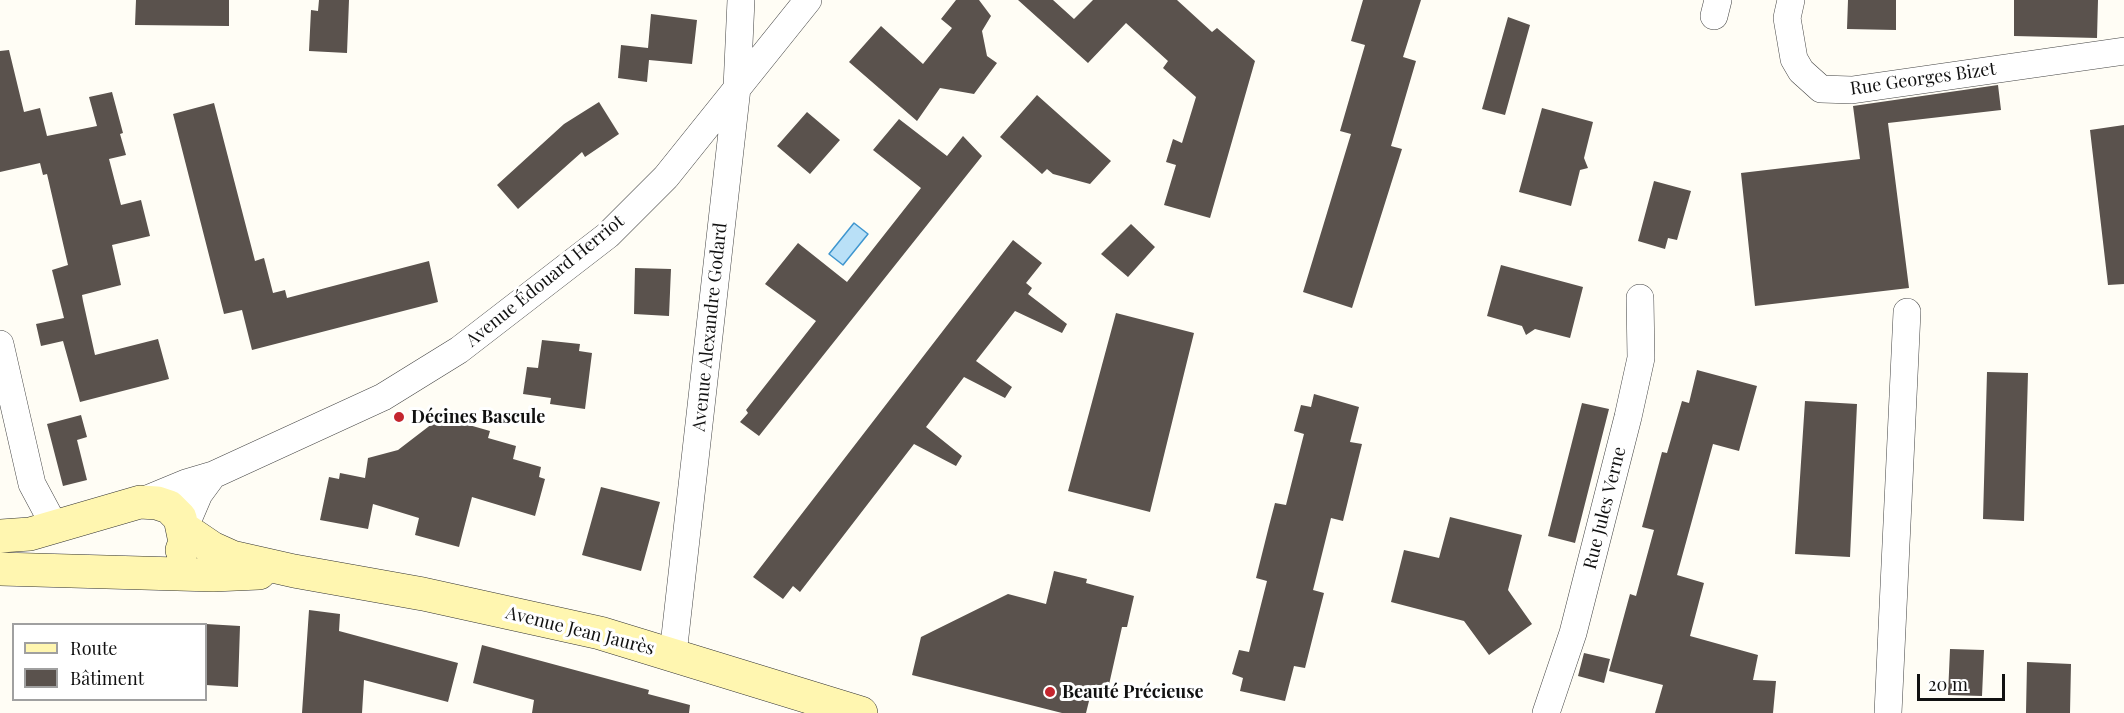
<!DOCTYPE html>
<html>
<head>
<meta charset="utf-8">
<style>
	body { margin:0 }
	#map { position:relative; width:2124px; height:713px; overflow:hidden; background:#fffdf5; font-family:"Playfair Display",serif }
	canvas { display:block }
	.legend { position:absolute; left:12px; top:623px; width:195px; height:78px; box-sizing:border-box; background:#fff; border:2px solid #a0a0a0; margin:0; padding:8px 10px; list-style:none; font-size:18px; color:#111 }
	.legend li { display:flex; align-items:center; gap:12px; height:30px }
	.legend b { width:30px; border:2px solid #a0a0a0 }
	.scale { position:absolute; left:1917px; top:674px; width:88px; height:27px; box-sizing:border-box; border:3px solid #111; border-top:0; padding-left:8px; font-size:18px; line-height:21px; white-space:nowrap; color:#111; -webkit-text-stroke:4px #fff; paint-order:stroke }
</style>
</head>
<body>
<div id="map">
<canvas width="2124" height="713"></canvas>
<ul class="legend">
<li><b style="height:8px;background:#fff6b0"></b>Route</li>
<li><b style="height:16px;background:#5a524d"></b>Bâtiment</li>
</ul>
<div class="scale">20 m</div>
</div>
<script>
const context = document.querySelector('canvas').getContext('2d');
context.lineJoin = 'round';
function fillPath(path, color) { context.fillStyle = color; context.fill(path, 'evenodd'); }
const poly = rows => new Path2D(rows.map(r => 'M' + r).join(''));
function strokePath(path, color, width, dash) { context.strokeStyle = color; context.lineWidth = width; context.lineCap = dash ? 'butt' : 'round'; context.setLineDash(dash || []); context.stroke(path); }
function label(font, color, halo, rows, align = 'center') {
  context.font = font + ' "Playfair Display",serif'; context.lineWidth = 6; context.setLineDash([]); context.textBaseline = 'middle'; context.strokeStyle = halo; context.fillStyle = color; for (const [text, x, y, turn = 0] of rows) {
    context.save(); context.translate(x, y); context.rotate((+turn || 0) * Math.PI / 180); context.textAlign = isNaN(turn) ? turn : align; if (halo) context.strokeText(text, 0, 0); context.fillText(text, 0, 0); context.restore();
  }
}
const water = poly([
	[854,223,868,234,843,265,829,254,854,223]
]);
fillPath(water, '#b9e0f7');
strokePath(water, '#3f96cf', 1.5);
fillPath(poly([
	[136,0,229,0,229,26,135,25],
	[319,0,349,0,347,53,309,51,311,10,318,11],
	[956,0,979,0,991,16,982,31,987,56,997,63,974,94,940,88,917,121,849,62,881,26,923,64,952,28,941,19],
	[1018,0,1053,0,1074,19,1093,0,1177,0,1212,32,1217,28,1255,61,1210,218,1164,205,1176,165,1166,162,1173,139,1182,143,1196,97,1163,68,1168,61,1126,23,1088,63],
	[1363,0,1421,0,1403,57,1416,61,1391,146,1402,149,1352,308,1303,292,1351,134,1340,131,1365,45,1351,41],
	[1848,0,1896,0,1896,30,1847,29],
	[2014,0,2098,0,2097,38,2014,36],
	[651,14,697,20,692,64,649,60,647,82,618,78,621,45,648,48],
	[1508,17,1530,25,1505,115,1482,109],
	[9,50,24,112,40,108,47,136,97,126,89,97,112,92,123,133,120,134,126,155,109,159,121,205,141,200,150,236,112,245,121,285,82,295,83,301,95,355,158,339,169,379,80,402,63,341,41,346,36,324,64,318,52,270,68,265,47,174,43,175,40,163,0,172,0,51],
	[1998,85,2001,110,1888,123,1909,288,1755,306,1741,173,1860,159,1853,106],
	[1037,95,1111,161,1090,184,1053,174,1047,169,1042,174,1000,137],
	[599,102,619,134,585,157,582,152,518,209,497,185,564,124],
	[214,103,255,261,264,258,273,293,285,290,287,298,429,261,438,302,252,350,242,310,224,314,173,114],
	[1542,108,1593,122,1584,158,1588,168,1580,170,1571,206,1519,192],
	[807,112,840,140,810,174,777,146],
	[899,119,947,156,963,136,982,156,759,436,740,422,748,413,746,410,816,321,765,284,798,243,847,282,921,188,873,150],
	[2124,125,2124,284,2108,285,2090,130],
	[1654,181,1691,191,1677,240,1668,238,1665,249,1638,241],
	[1131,224,1155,247,1128,277,1101,254],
	[1013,240,1042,263,1026,283,1032,288,1028,294,1067,324,1062,333,1015,311,976,361,1012,387,1005,398,964,377,926,427,962,456,956,466,914,444,800,592,793,586,783,599,753,577],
	[1501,265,1583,287,1570,338,1535,329,1526,335,1522,326,1487,316],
	[635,268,671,269,669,316,634,314],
	[1116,313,1194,333,1150,512,1068,491],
	[542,340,580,344,579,351,592,353,585,409,550,404,551,398,523,394,527,367,538,368],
	[1697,370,1757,386,1739,451,1713,444,1677,575,1704,583,1690,636,1758,655,1753,680,1776,681,1773,713,1655,713,1663,685,1609,671,1630,594,1636,596,1654,530,1642,527,1662,452,1667,453,1682,401,1689,403],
	[1987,372,2028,373,2024,521,1983,519],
	[1314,394,1359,407,1350,442,1362,444,1343,521,1331,518,1313,590,1324,593,1305,668,1294,666,1285,701,1240,691,1243,678,1232,674,1239,650,1249,652,1267,581,1256,578,1269,526,1275,503,1286,505,1304,434,1294,431,1301,405,1311,407],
	[1805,401,1857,404,1850,557,1795,554],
	[1582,403,1609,409,1575,543,1548,536],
	[81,415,87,437,77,440,87,480,63,486,47,424],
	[441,417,490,431,488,438,516,446,513,459,541,467,539,477,545,479,535,516,472,497,459,547,415,535,419,518,373,504,368,529,320,520,329,477,339,479,340,473,365,478,368,458,398,450],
	[601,487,660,502,641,571,582,555],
	[1450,517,1522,535,1508,590,1532,624,1489,655,1464,621,1391,602,1404,550,1439,558],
	[1054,571,1087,579,1086,583,1134,596,1127,627,1122,627,1108,689,1093,685,1086,713,1062,713,912,675,921,637,1008,594,1046,604],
	[309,610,340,614,339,631,458,663,448,702,364,680,362,713,302,713],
	[206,624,240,626,238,687,206,685],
	[482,645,649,690,648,694,690,705,689,713,532,713,534,700,473,683],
	[1950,649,1984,650,1982,696,1948,695],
	[1584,653,1610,659,1604,683,1578,676],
	[2027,662,2071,664,2070,713,2026,713]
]), '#5a524d');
const minor = poly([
	[1791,0,1787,18,1794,59,1801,71,1821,89,1852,90,2124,51],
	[1714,16,1718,0],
	[0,344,32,484,55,527],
	[140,502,186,483,213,475,383,397,459,350,608,235,666,177,808,0],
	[184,529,199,494,213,475],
	[673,654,737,88,741,0],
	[1546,713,1573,633,1628,417,1641,358,1640,298],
	[1888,713,1907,312]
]);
const secondary = poly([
	[184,529,212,548,232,557,294,571,423,594,600,633,861,713],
	[0,536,30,534,140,502,157,503,169,507,180,518,185,542,182,550],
	[0,569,213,575,259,573]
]);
strokePath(minor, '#444', 28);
strokePath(secondary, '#333', 34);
strokePath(minor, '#fff', 27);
strokePath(secondary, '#fff6b0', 33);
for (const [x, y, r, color] of [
	[399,417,6,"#c4262e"],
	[1050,692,6,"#c4262e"]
]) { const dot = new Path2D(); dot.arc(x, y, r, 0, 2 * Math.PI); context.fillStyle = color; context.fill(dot); strokePath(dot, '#fff', 2); }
label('18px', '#111', '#fff', [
	["Rue Georges Bizet",1923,79,-8],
	["Avenue Édouard Herriot",545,281,-39],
	["Avenue Alexandre Godard",710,327,-84],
	["Rue Jules Verne",1605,508,-76],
	["Avenue Jean Jaurès",580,631,14]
]);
label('bold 18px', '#111', '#fff', [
	["Décines Bascule",411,417],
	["Beauté Précieuse",1062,692]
], 'left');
</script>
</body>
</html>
